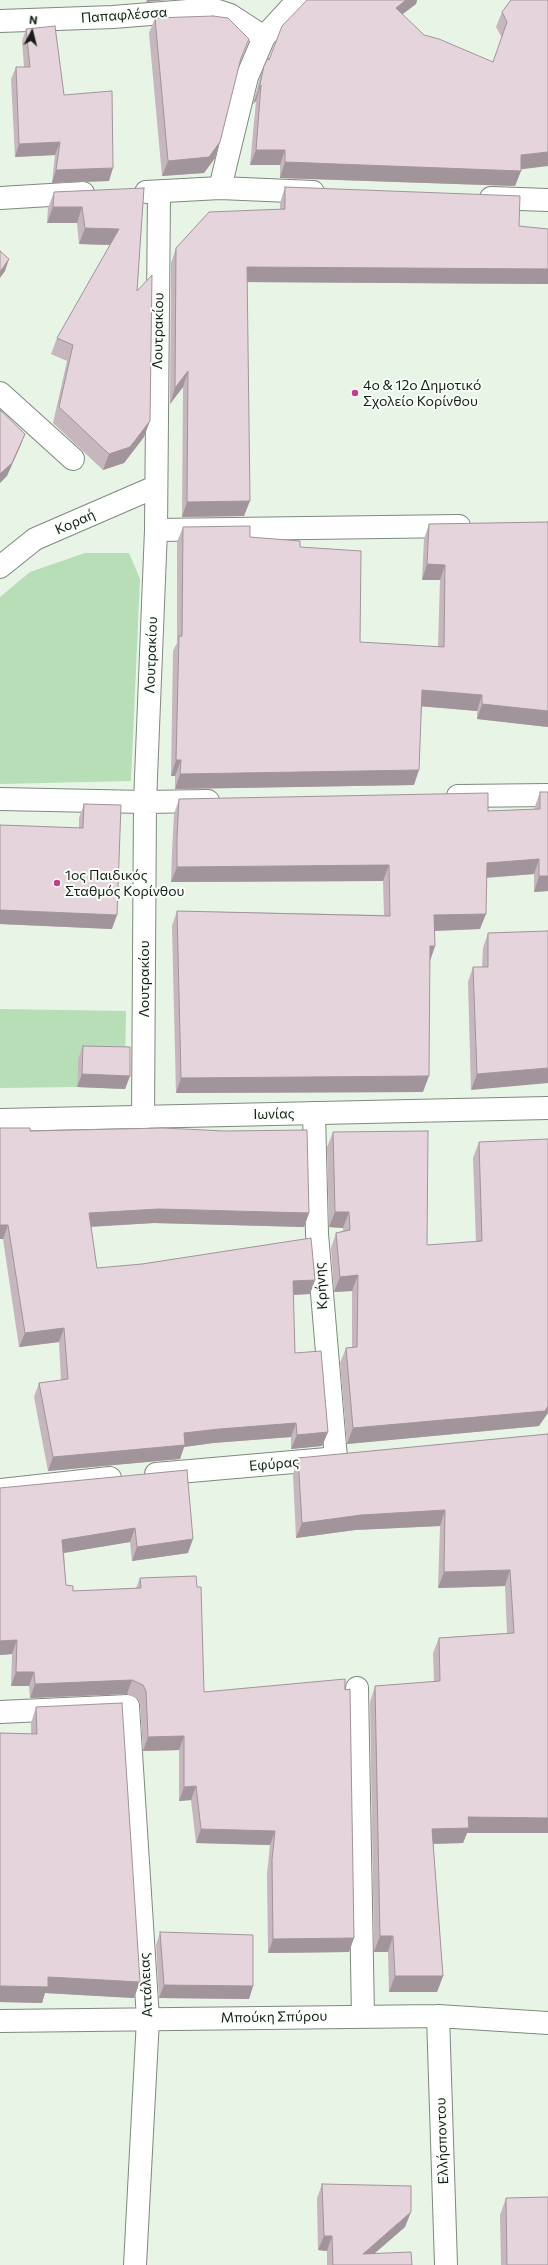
<!DOCTYPE html>
<html>
<head>
<meta charset="utf-8">
<style>
	body { margin:0 }
	#map { position:relative; width:548px; height:2265px; overflow:hidden; background:#e7f4e6; font-family:Commissioner,sans-serif }
	canvas { display:block }
	.north { position:absolute; left:12px; top:12px; width:40px; height:40px; -webkit-text-stroke:3px #f9fff9; paint-order:stroke; rotate:7deg; font-size:11px; font-weight:700; line-height:16px; text-align:center; color:#191e19 }
	.north::after { content:''; display:block; margin:auto; width:14px; height:18px; background:#191e19; clip-path:polygon(50% 0,100% 100%,50% 72%,0 100%) }
</style>
</head>
<body>
<div id="map">
<canvas width="548" height="2265"></canvas>
<div class="north">N</div>
</div>
<script>
const context = document.querySelector('canvas').getContext('2d');
context.lineJoin = 'round';
function fillPath(path, color) { context.fillStyle = color; context.fill(path, 'evenodd'); }
const poly = rows => new Path2D(rows.map(r => 'M' + r).join(''));
function strokePath(path, color, width, dash) { context.strokeStyle = color; context.lineWidth = width; context.lineCap = dash ? 'butt' : 'round'; context.setLineDash(dash || []); context.stroke(path); }
function label(font, color, halo, rows, align = 'center') {
  context.font = font + ' Commissioner,sans-serif'; context.lineWidth = 4; context.setLineDash([]); context.textBaseline = 'middle'; context.strokeStyle = halo; context.fillStyle = color; for (const [text, x, y, turn = 0] of rows) {
    context.save(); context.translate(x, y); context.rotate((+turn || 0) * Math.PI / 180); context.textAlign = isNaN(turn) ? turn : align; if (halo) context.strokeText(text, 0, 0); context.fillText(text, 0, 0); context.restore();
  }
}
fillPath(poly([
	[85,553,129,553,140,579,131,781,0,784,0,597,30,572],
	[0,1009,126,1011,125,1060,78,1059,77,1087,0,1088]
]), '#b8deb7');
const pedestrian = poly([
	[0,393,73,459],
	[156,530,459,526],
	[0,799,145,802],
	[314,1113,317,1234,336,1458]
]);
const minor = poly([
	[0,21,113,17,212,9,230,15,264,37],
	[220,188,247,77,264,37,298,0],
	[146,192,220,188,313,192],
	[0,198,83,193],
	[491,198,548,200],
	[0,567,35,539,155,487],
	[458,796,548,795],
	[145,802,208,801],
	[143,1118,145,802,156,530,159,193],
	[156,1474,327,1459],
	[0,1490,110,1478],
	[357,1688,363,2016],
	[0,1712,128,1706,148,2019,135,2265],
	[438,2016,446,2265],
	[0,2021,438,2016,548,2023]
]);
const tertiary = poly([
	[0,1120,548,1108]
]);
strokePath(pedestrian, '#7e8a7d', 24);
strokePath(minor, '#7e8a7d', 24);
strokePath(tertiary, '#7e8a7d', 24);
strokePath(pedestrian, '#fff', 22);
strokePath(minor, '#fff', 22);
strokePath(tertiary, '#fff', 22);
fillPath(poly([
	[307,0,417,0,416,4,402,14,424,35,493,62,502,38,496,27,502,12,511,0,521,170,515,186,280,178,280,165,250,165,256,101,253,104,259,81,264,66,269,60],
	[155,18,249,39,239,63,215,158,204,173,162,176,149,33],
	[26,29,64,95,109,181,52,183,55,155,15,157,11,79,16,67,24,67,22,41],
	[285,187,519,226,548,229,548,284,247,282,244,516,182,517,183,387,170,404,171,263,176,248,280,210,280,203],
	[144,188,137,291,144,437,124,463,103,470,53,423,67,361,51,354,57,338,110,245,79,244,77,223,47,223,48,208,54,192],
	[548,522,548,727,477,719,477,711,422,706,414,785,175,789,175,776,171,776,173,651,177,643,177,542,183,527,250,537,300,547,360,642,438,647,440,580,422,580,424,539,429,524],
	[540,792,548,891,534,892,534,874,486,878,480,929,435,931,435,946,430,960,423,1092,176,1093,172,926,177,911,384,915,383,881,171,882,172,852,174,814,179,799,488,811,534,809],
	[84,804,112,929,0,924,0,825,79,828,79,818],
	[548,931,471,1090,468,982,473,967,482,967,483,948,488,933],
	[83,1046,130,1076,125,1089,77,1087,78,1059],
	[0,1128,30,1131,309,1213,304,1227,154,1223,91,1227,97,1268,315,1280,310,1294,293,1295,295,1353,328,1432,322,1446,291,1449,291,1437,213,1443,184,1447,180,1459,48,1471,34,1397,39,1383,61,1380,59,1342,19,1347,3,1239,0,1239],
	[333,1132,427,1245,476,1242,473,1158,479,1142,539,1426,347,1444,340,1363,346,1348,352,1347,352,1291,334,1292,331,1248,336,1233,343,1231,343,1228,329,1227,327,1147],
	[548,1434,548,1833,467,1833,463,1843,433,1844,443,1976,437,1992,389,1992,388,1952,374,1952,370,1702,375,1686,434,1682,433,1653,439,1638,507,1633,505,1586,438,1588,440,1526,355,1530,296,1538,293,1474,298,1458],
	[187,1470,188,1553,132,1561,130,1542,64,1553,66,1585,73,1591,136,1588,140,1578,204,1692,345,1690,354,1938,349,1952,268,1953,267,1874,270,1845,196,1843,191,1800,179,1801,179,1750,143,1751,140,1705,138,1699,127,1694,30,1698,29,1686,11,1686,12,1654,0,1655,0,1488],
	[36,1707,134,1998,45,1993,42,2003,0,2002,0,1733,31,1734,31,1723],
	[160,1932,253,1986,249,1999,159,1998,156,1945],
	[322,2184,405,2227,375,2253,412,2265,327,2265,327,2251,318,2250,317,2198],
	[506,2198,548,2265,501,2265,500,2215]
]), '#c6b6bd');
fillPath(poly([
	[147,0,168,0,146,2],
	[406,0,417,0,416,4,391,23,396,8],
	[261,85,256,101,253,104,259,89],
	[60,142,55,155,15,157,19,144],
	[220,142,215,158,204,173,162,176,168,161],
	[256,150,285,150,280,165,250,165],
	[548,152,548,166,516,170,521,155],
	[285,162,521,171,515,186,280,178],
	[113,168,109,181,52,183,56,170],
	[53,207,82,207,77,223,47,223],
	[85,228,119,229,113,245,79,244],
	[9,259,5,271,0,278,0,272],
	[247,267,548,269,548,284,241,282],
	[188,371,183,387,170,404,175,388],
	[150,421,144,437,124,463,103,470,109,454],
	[25,434,20,447,7,476,0,483,0,474],
	[250,501,244,516,182,517,187,502],
	[427,564,445,565,440,580,422,580],
	[422,690,482,695,477,711,417,706],
	[482,704,548,711,548,727,477,719],
	[176,760,181,760,175,776,171,776],
	[419,770,414,785,175,789,180,774],
	[539,859,534,874,481,878,487,863],
	[389,865,383,881,171,882,177,867],
	[539,876,548,876,548,891,534,892],
	[0,910,117,915,112,929,0,924],
	[486,914,480,929,429,931,434,915],
	[430,946,435,946,430,961],
	[548,1068,548,1083,471,1090,477,1074],
	[82,1074,130,1076,125,1089,77,1087],
	[429,1076,423,1092,176,1093,181,1078],
	[159,1209,309,1213,304,1227,154,1223,84,1227,89,1213],
	[335,1212,349,1212,343,1228,329,1227],
	[0,1225,8,1225,3,1239,0,1239],
	[358,1275,352,1291,334,1292,340,1277],
	[315,1280,310,1294,288,1295,293,1281],
	[64,1328,59,1342,19,1347,25,1333],
	[548,1406,548,1413,539,1426,347,1444,353,1428],
	[296,1423,291,1437,213,1443,184,1447,180,1459,48,1471,53,1457,184,1433,219,1429],
	[328,1432,322,1446,291,1449,297,1435],
	[445,1510,440,1526,355,1530,296,1538,302,1523,361,1515],
	[135,1528,130,1542,57,1554,62,1540],
	[193,1539,188,1553,132,1561,137,1547],
	[510,1570,505,1586,438,1588,444,1572],
	[17,1640,12,1654,0,1655,0,1641],
	[16,1672,34,1672,29,1686,11,1686],
	[132,1680,127,1694,30,1698,35,1684],
	[184,1736,179,1750,143,1751,148,1737],
	[196,1786,191,1800,179,1801,184,1787],
	[468,1817,548,1818,548,1833,467,1833,463,1843,426,1844,432,1829],
	[201,1829,275,1831,270,1845,196,1843],
	[380,1936,393,1936,388,1952,374,1952],
	[354,1938,349,1952,268,1953,273,1939],
	[395,1976,443,1976,437,1992,389,1992],
	[48,1977,140,1982,134,1998,45,1993,42,2003,0,2002,0,1986],
	[164,1985,253,1986,249,1999,159,1998],
	[411,2212,405,2227,361,2265,363,2254],
	[324,2236,332,2236,327,2251,318,2250]
]), '#a1949a');
const building = poly([
	[307,0,406,0,396,8,424,35,439,39,493,62,507,22,502,12,511,0,548,0,548,152,521,155,521,171,285,162,285,150,256,150,261,85,259,89,264,66,268,58,269,60,282,26,307,0],
	[213,16,228,18,249,39,241,58,220,142,209,157,168,161,155,18,213,16],
	[55,26,64,95,112,91,113,168,56,170,60,142,19,144,16,67,30,67,26,29,55,26],
	[285,187,520,196,519,226,548,229,548,269,247,267,250,501,187,502,188,371,175,388,176,248,209,212,285,209,285,187],
	[144,188,137,291,152,275,150,421,130,447,109,454,59,407,73,345,57,338,119,229,85,228,82,207,53,207,54,192,144,188],
	[0,251,9,259,0,272,0,251],
	[0,410,25,434,12,463,0,474,0,410],
	[548,522,548,711,482,704,482,695,422,690,419,770,180,774,181,760,176,760,179,636,182,636,183,527,250,526,250,537,300,541,300,547,361,551,360,642,444,647,445,565,427,564,429,524,548,522],
	[540,792,548,792,548,876,539,876,539,859,487,863,486,914,434,915,435,946,430,946,429,1076,181,1078,177,911,390,916,389,865,177,867,177,837,179,799,488,793,488,811,540,809,540,792],
	[84,804,121,805,117,915,0,910,0,825,83,828,84,804],
	[548,931,548,1068,477,1074,473,967,488,967,488,933,548,931],
	[83,1046,130,1047,130,1076,82,1074,83,1046],
	[0,1128,30,1128,30,1131,163,1128,224,1131,307,1130,309,1213,159,1209,89,1213,97,1268,142,1264,311,1238,315,1280,293,1281,295,1353,321,1351,328,1432,297,1435,296,1423,219,1429,184,1433,185,1445,53,1457,39,1383,68,1379,64,1328,25,1333,8,1225,0,1225,0,1128],
	[428,1131,427,1245,482,1241,479,1142,548,1139,548,1406,545,1411,353,1428,346,1348,357,1347,358,1275,340,1277,336,1233,350,1230,349,1212,335,1212,333,1132,428,1131],
	[548,1434,548,1818,468,1817,469,1828,432,1829,443,1976,395,1976,393,1936,380,1936,375,1686,440,1681,439,1638,514,1633,510,1570,444,1572,445,1510,361,1515,302,1523,298,1458,548,1434],
	[187,1470,193,1539,137,1547,135,1528,62,1540,66,1585,73,1586,73,1591,141,1588,140,1578,196,1576,197,1587,201,1587,204,1692,345,1679,345,1690,350,1689,354,1938,273,1939,272,1860,275,1831,201,1829,196,1786,184,1787,184,1736,148,1737,146,1691,143,1685,132,1680,35,1684,34,1672,16,1672,17,1640,0,1641,0,1488,187,1470],
	[122,1703,140,1982,48,1977,48,1987,0,1986,0,1733,37,1734,36,1707,122,1703],
	[160,1932,253,1935,253,1986,164,1985,160,1932],
	[322,2184,411,2186,411,2212,363,2254,411,2252,412,2265,333,2265,332,2236,324,2236,322,2184],
	[548,2197,548,2265,507,2265,506,2198,548,2197]
]);
fillPath(building, '#e6d4dc');
strokePath(building, '#a1949a', 1);
for (const [x, y, r, color] of [
	[355,393,4,"#bf3f8a"],
	[57,883,4,"#bf3f8a"]
]) { const dot = new Path2D(); dot.arc(x, y, r, 0, 2 * Math.PI); context.fillStyle = color; context.fill(dot); strokePath(dot, '#f9fff9', 1.5); }
label('14px', '#191e19', '#f9fff9', [
	["Παπαφλέσσα",124,15,-4],
	["Λουτρακίου",158,331,-89],
	["Κοραή",75,522,-24],
	["Λουτρακίου",151,655,-88],
	["Λουτρακίου",144,979,-90],
	["Ιωνίας",274,1114,-1],
	["Κρήνης",321,1286,-94],
	["Εφύρας",274,1464,-5],
	["Αττάλειας",146,1985,-93],
	["Μπούκη Σπύρου",274,2017,-1],
	["Ελλήσποντου",442,2141,-92]
]);
label('14px', '#191e19', '#f9fff9', [
	["4ο & 12ο Δημοτικό",363,385],
	["Σχολείο Κορίνθου",363,401],
	["1ος Παιδικός",65,875],
	["Σταθμός Κορίνθου",65,891]
], 'left');
</script>
</body>
</html>
